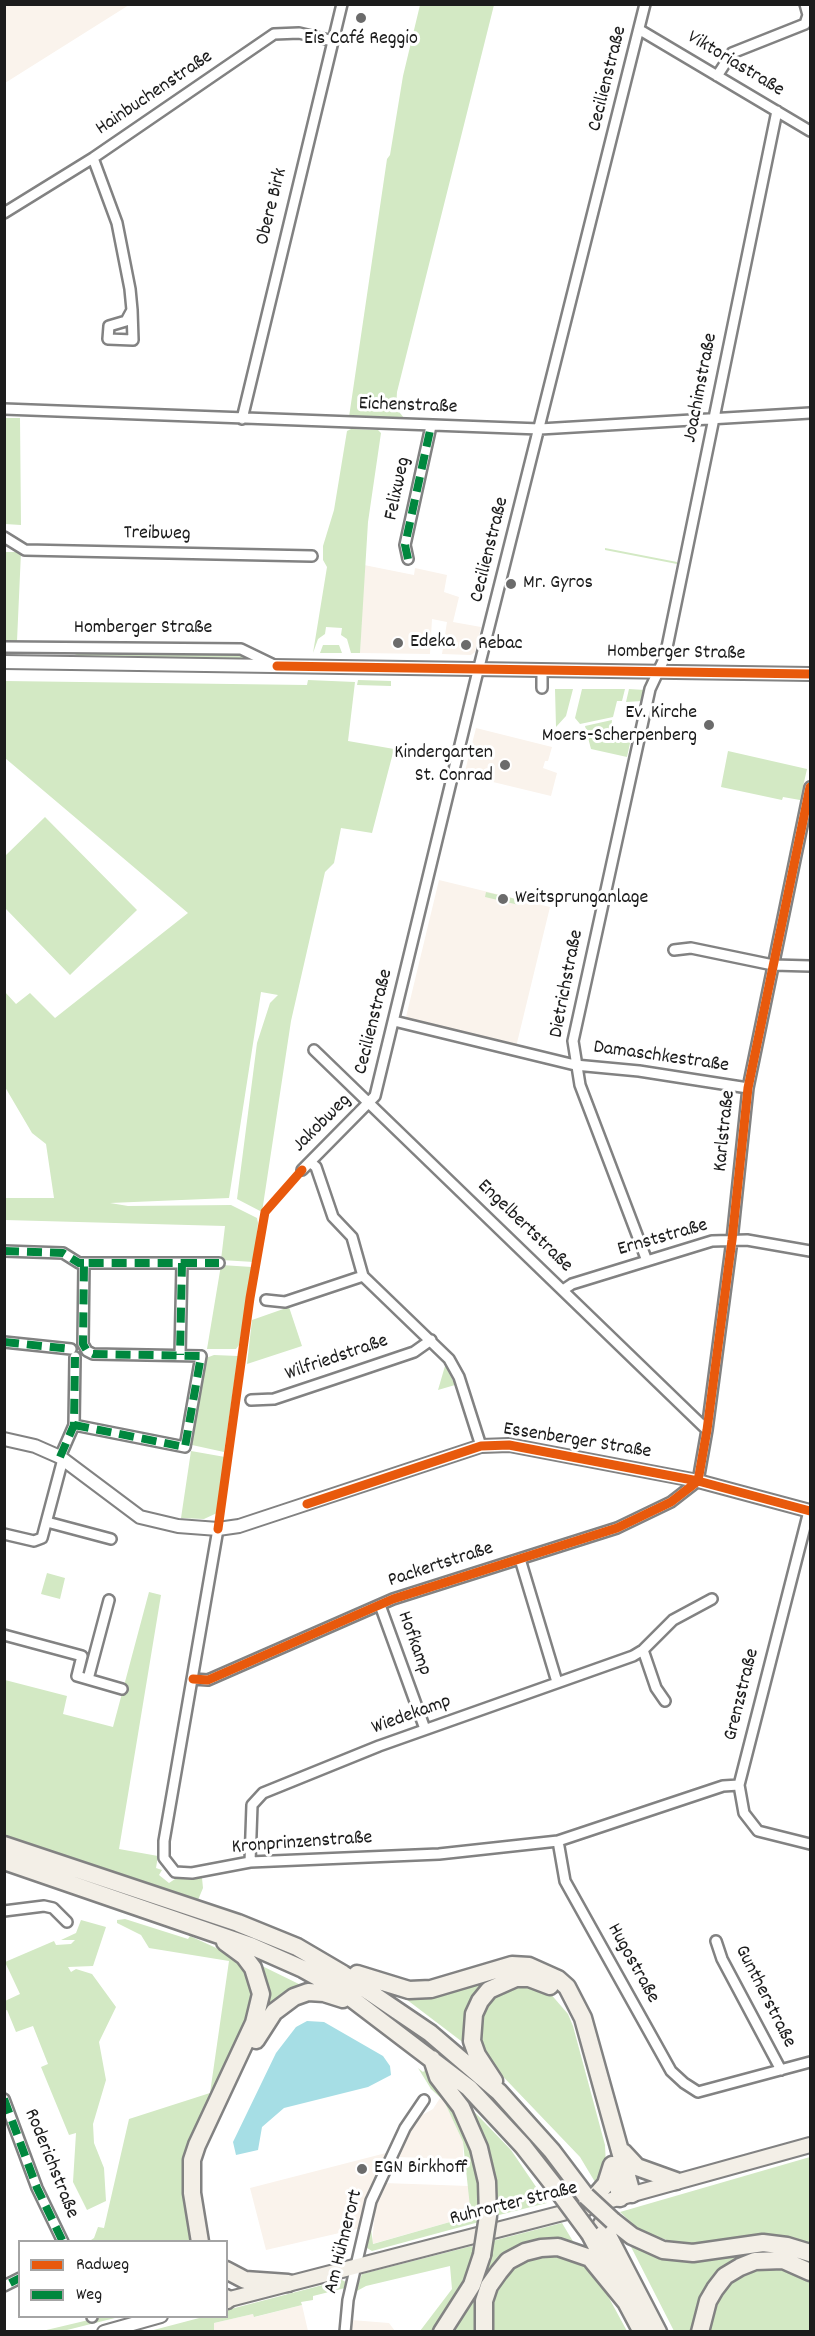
<!DOCTYPE html>
<html>
<head>
<meta charset="utf-8">
<style>
	body { margin:0 }
	#map { position:relative; width:815px; height:2336px; overflow:hidden; background:#fff; font-family:Dekko,sans-serif }
	canvas { display:block }
	.frame { position:absolute; inset:0; border:6px solid #1c1c1c; pointer-events:none }
	.legend { position:absolute; left:18px; top:2240px; width:210px; height:78px; box-sizing:border-box; background:#fff; border:2px solid #a4a4a4; margin:0; padding:8px 10px; list-style:none; font-size:18px; color:#1c1c1c }
	.legend li { display:flex; align-items:center; gap:12px; height:30px }
	.legend b { width:30px; border:2px solid #a4a4a4 }
</style>
</head>
<body>
<div id="map">
<canvas width="815" height="2336"></canvas>
<div class="frame"></div>
<ul class="legend">
<li><b style="height:8px;background:#e8590c"></b>Radweg</li>
<li><b style="height:8px;background:#00873e"></b>Weg</li>
</ul>
</div>
<script>
const context = document.querySelector('canvas').getContext('2d');
context.lineJoin = 'round';
function fillPath(path, color) { context.fillStyle = color; context.fill(path, 'evenodd'); }
const poly = rows => new Path2D(rows.map(r => 'M' + r).join(''));
function strokePath(path, color, width, dash) { context.strokeStyle = color; context.lineWidth = width; context.lineCap = dash ? 'butt' : 'round'; context.setLineDash(dash || []); context.stroke(path); }
function label(font, color, halo, rows, align = 'center') {
  context.font = font + ' Dekko,sans-serif'; context.lineWidth = 6; context.setLineDash([]); context.textBaseline = 'middle'; context.strokeStyle = halo; context.fillStyle = color; for (const [text, x, y, turn = 0] of rows) {
    context.save(); context.translate(x, y); context.rotate((+turn || 0) * Math.PI / 180); context.textAlign = isNaN(turn) ? turn : align; if (halo) context.strokeText(text, 0, 0); context.fillText(text, 0, 0); context.restore();
  }
}
fillPath(poly([
	[5,4,129,4,129,5,5,83],
	[364,565,414,575,415,568,447,575,444,592,459,597,453,622,481,627,475,652,471,655,442,654,447,622,432,619,430,654,360,653],
	[476,728,552,747,548,761,545,761,543,768,557,773,551,796,464,775],
	[439,880,550,907,516,1047,411,1021,406,1017],
	[440,2098,444,2101,463,2142,463,2159,395,2157,415,2119,433,2109],
	[386,2153,366,2199,361,2228,266,2250,250,2188],
	[384,2183,469,2186,471,2216,372,2244,376,2201],
	[302,2305,308,2331,214,2332,213,2328,214,2323,253,2314,255,2317],
	[351,2320,389,2323,395,2331,350,2331]
]), '#faf3ec');
fillPath(poly([
	[420,5,494,5,397,392,396,408,404,418,349,417,387,159,390,155,403,76],
	[5,418,20,418,21,525,5,524],
	[351,429,378,430,381,433,368,522,360,653,351,653,347,639,341,635,342,628,326,627,325,634,318,639,313,653,327,567,323,560,323,546,334,510,347,431],
	[605,548,677,562,677,564,605,550],
	[5,552,21,552,17,641,5,641],
	[323,645,339,645,342,653,320,653],
	[68,651,237,653,246,658,79,656],
	[308,680,355,682,348,741,394,749,372,833,341,828,334,863,325,872,291,1021,262,1212,237,1199,257,1043,270,1003,278,995,261,992,229,1198,110,1203,128,1206,231,1205,257,1218,258,1223,254,1262,221,1260,225,1226,5,1220,5,1198,54,1198,46,1144,32,1133,5,1087,5,992,16,1004,30,993,55,1018,188,913,5,758,5,681,307,685],
	[358,680,391,681,391,686,357,685],
	[555,689,573,689,566,716,556,727],
	[582,689,625,689,622,701,617,701,613,717,580,724,575,718],
	[629,689,645,690,642,701,626,702],
	[612,720,611,729,632,734,627,757,591,749,585,726],
	[728,751,807,769,800,800,783,797,782,800,721,787],
	[45,817,137,910,70,975,5,908,5,856],
	[486,892,520,900,519,905,485,897],
	[221,1265,252,1267,239,1345,236,1349,207,1349],
	[289,1307,302,1346,247,1364,252,1320],
	[214,1355,238,1356,224,1452,192,1445,206,1358],
	[445,1365,455,1385,438,1390,445,1366],
	[191,1451,225,1457,217,1513,204,1519,181,1518],
	[47,1573,65,1578,60,1599,41,1594],
	[149,1592,161,1595,119,1849,158,1856,156,1868,162,1870,159,1875,169,1883,175,1879,202,1878,203,1888,198,1900,5,1836,5,1680,67,1696,63,1714,113,1727],
	[125,1919,188,1939,190,1936,236,1957,246,1968,254,1995,253,2005,198,2125,194,2241,88,2242,94,2238,98,2227,104,2228,129,2119,210,2093,229,1961,149,1948,141,1935,117,1923,117,1920],
	[81,1920,106,1927,93,1966,68,1967,71,1972,76,1969,92,1974,116,2007,99,2042,106,2080,93,2124,94,2143,104,2168,106,2201,87,2210,73,2182,76,2133,69,2135,41,2067,48,2064,33,2026,16,2032,7,2010,4,2011,5,2001,20,1994,5,1962,54,1941,56,1945,71,1944,75,1940,61,1940,76,1933],
	[256,1963,307,1988,265,2010],
	[489,1973,556,1985,495,1980,469,2047,398,1993],
	[526,1984,549,1992,568,2014,573,2026,605,2145,606,2166,600,2181,595,2182,580,2157,491,2064,481,2048,477,2033,485,2004,505,1988],
	[418,2068,423,2072,426,2069,457,2114,476,2161,481,2195,479,2222,372,2251,367,2248,365,2239,371,2229,373,2244,471,2216,463,2142,444,2101,431,2089],
	[461,2098,511,2150,547,2203,495,2216],
	[810,2157,810,2246,777,2236,755,2236,700,2243,675,2243,634,2228,635,2226,620,2212],
	[562,2223,577,2248,505,2259,481,2331,447,2332,492,2241],
	[629,2243,642,2249,759,2247,810,2257,810,2267,737,2264,696,2331,674,2331],
	[472,2246,474,2251,463,2285,433,2331,420,2331,452,2289,450,2266,366,2286,355,2292,362,2274],
	[555,2255,584,2265,597,2276,627,2331,492,2331,492,2300,511,2271,525,2261],
	[776,2268,786,2270,810,2282,810,2331,708,2332,716,2305,729,2285,753,2271],
	[342,2280,348,2283,346,2294,345,2288,313,2296,313,2300,301,2302,302,2305,254,2317,253,2314,214,2323,214,2331,146,2332,203,2317,226,2316,227,2310],
	[97,2318,119,2317,63,2331,38,2332]
]), '#d3e9c4');
fillPath(poly([
	[307,2021,324,2022,383,2056,390,2066,391,2075,368,2087,284,2108,262,2127,258,2150,236,2155,233,2142,276,2053,296,2027]
]), '#a6dee5');
const street = poly([
	[640,30,810,131],
	[717,76,732,53,805,24,808,15,805,4],
	[93,158,117,223,130,289,132,310,126,321,109,326,108,339,133,340,132,310],
	[4,213,93,158,274,34,299,33,333,41],
	[4,409,540,429,810,413],
	[242,419,342,4],
	[4,537,25,550,312,556],
	[408,559,405,545,431,426],
	[4,647,241,649,272,664],
	[542,670,542,688],
	[674,950,691,948,773,965,810,966],
	[394,1021,575,1065,639,1071,748,1088],
	[314,1050,707,1430],
	[310,1162,316,1167,333,1217,352,1237,363,1276],
	[302,1170,375,1096,475,683,645,4],
	[4,1251,63,1253,79,1263,84,1263],
	[647,1261,580,1085,573,1041,650,689,665,657,777,111],
	[182,1263,219,1263],
	[563,1290,572,1284,712,1241,747,1240,810,1251],
	[266,1300,285,1302,363,1276,449,1359,459,1377,481,1446],
	[4,1342,71,1349],
	[251,1400,274,1399,334,1379,414,1352,431,1340],
	[74,1425,185,1447,201,1356,93,1354,87,1351,83,1344,84,1263,182,1263,180,1355],
	[60,1457,74,1425,75,1357],
	[809,1511,739,1785,744,1813,758,1831,810,1844],
	[47,1522,111,1539],
	[218,1529,164,1841,164,1858,175,1872,192,1873,250,1862,439,1854,558,1841,723,1786,739,1785],
	[4,1534,34,1541,42,1538,63,1459],
	[520,1559,557,1682],
	[380,1605,425,1729],
	[4,1635,82,1656,77,1676,122,1689],
	[643,1650,656,1688,665,1701],
	[88,1679,109,1600],
	[193,1679,208,1680,393,1599,617,1528,671,1502,698,1481,707,1430,732,1240,748,1088,810,787],
	[558,1841,565,1881,671,2071,684,2083,698,2092,810,2062],
	[250,1862,252,1805,263,1793,379,1746,633,1656,643,1650,673,1620,712,1599],
	[4,1911,44,1906,53,1908,67,1922],
	[716,1941,722,1959,781,2070],
	[4,2099,37,2188,63,2242],
	[4,2286,20,2278],
	[92,2316,92,2317],
	[345,2332,348,2300,371,2201,405,2128,424,2100]
]);
const secondary = poly([
	[4,662,810,674],
	[4,1439,35,1446,60,1457,140,1517,178,1526,218,1529,239,1526,481,1446,509,1445,698,1481,810,1511],
	[104,2332,161,2316]
]);
const primary = poly([
	[226,2300,586,2207,810,2145]
]);
const highway = poly([
	[4,1845,238,1923,297,1947,343,1974,430,2033,499,2092,552,2151,586,2196],
	[4,1861,251,1946,303,1969,339,1989,469,2088,523,2146,559,2192],
	[357,1974,409,1990,431,1989,512,1965,529,1966,558,1979,567,1987,583,2018,632,2194],
	[256,2040,274,2012,294,1997,308,1992,324,1993,343,1999],
	[432,2059,438,2077,461,2107,479,2148,487,2182,488,2216],
	[494,2081,477,2055,472,2041,474,2014,480,2001,489,1990,516,1978,529,1978,550,1986],
	[623,2152,637,2167,676,2181],
	[615,2166,620,2198],
	[586,2207,606,2184,612,2165],
	[613,2221,632,2236,663,2250,693,2253,763,2243,787,2246,810,2253],
	[602,2224,658,2332],
	[590,2234,642,2332],
	[200,2242,192,2193,192,2160,197,2145,254,2023,261,1994,253,1968,244,1956,225,1942],
	[226,2270,245,2280,288,2283],
	[226,2298,227,2300],
	[442,2332,472,2285,482,2255],
	[484,2332,484,2301,489,2286,499,2272,508,2261,525,2252,541,2248,558,2247,590,2258,626,2302],
	[700,2332,708,2301,715,2289,725,2276,740,2267,755,2261,783,2260,810,2272]
]);
strokePath(street, '#828282', 14);
strokePath(secondary, '#828282', 16);
strokePath(primary, '#828282', 18);
strokePath(highway, '#828282', 21);
strokePath(street, '#fff', 9);
strokePath(secondary, '#fff', 12);
strokePath(primary, '#f3efe7', 14);
strokePath(highway, '#f3efe7', 16);
const highwayBridge = poly([
	[559,2192,590,2234],
	[586,2196,613,2221],
	[482,2255,488,2216]
]);
strokePath(highwayBridge, '#828282', 21, []);
strokePath(highwayBridge, '#f3efe7', 16);
strokePath(poly([
	[408,559,405,545,431,426],
	[4,1251,63,1253,79,1263,84,1263],
	[182,1263,219,1263],
	[4,1342,71,1349],
	[74,1425,185,1447,201,1356,93,1354,87,1351,83,1344,84,1263,182,1263,180,1355],
	[60,1457,74,1425,75,1357],
	[4,2099,37,2188,63,2242],
	[10,2283,20,2278],
	[92,2316,92,2317]
]), '#00873e', 8, [15, 8]);
strokePath(poly([
	[277,666,810,674],
	[307,1504,481,1446,509,1445,698,1481,810,1511],
	[218,1529,250,1298,265,1212,302,1170],
	[193,1679,208,1680,393,1599,617,1528,671,1502,698,1481,707,1430,732,1240,748,1088,810,787]
]), '#e8590c', 9);
for (const [x, y, r, color] of [
	[361,18,6,"#6b6b6b"],
	[511,584,6,"#6b6b6b"],
	[398,643,6,"#6b6b6b"],
	[466,645,6,"#6b6b6b"],
	[709,725,6,"#6b6b6b"],
	[505,765,6,"#6b6b6b"],
	[503,899,6,"#6b6b6b"],
	[362,2169,6,"#6b6b6b"]
]) { const dot = new Path2D(); dot.arc(x, y, r, 0, 2 * Math.PI); context.fillStyle = color; context.fill(dot); strokePath(dot, '#fff', 2); }
label('20px', '#1c1c1c', '#fff', [
	["Eis Café Reggio",361,40,"center"],
	["Mr. Gyros",523,584],
	["Edeka",410,643],
	["Rebac",478,645],
	["Ev. Kirche",697,714,"right"],
	["Moers-Scherpenberg",697,737,"right"],
	["Kindergarten",493,754,"right"],
	["St. Conrad",493,777,"right"],
	["Weitsprunganlage",515,899],
	["EGN Birkhoff",374,2169]
], 'left');
label('20px', '#1c1c1c', '#fff', [
	["Viktoriastraße",735,65,31],
	["Cecilienstraße",609,79,-76],
	["Hainbuchenstraße",155,94,-34],
	["Obere Birk",273,207,-76],
	["Joachimstraße",702,388,-79],
	["Eichenstraße",408,407,2],
	["Felixweg",399,489,-78],
	["Treibweg",157,535,1],
	["Cecilienstraße",491,550,-76],
	["Homberger Straße",143,629],
	["Homberger Straße",676,654,1],
	["Dietrichstraße",568,984,-79],
	["Cecilienstraße",375,1022,-76],
	["Damaschkestraße",661,1058,8],
	["Jakobweg",323,1124,-45],
	["Karlstraße",726,1131,-84],
	["Engelbertstraße",524,1227,44],
	["Ernststraße",663,1239,-16],
	["Wilfriedstraße",337,1359,-19],
	["Essenberger Straße",577,1442,9],
	["Packertstraße",441,1566,-18],
	["Hofkamp",413,1644,70],
	["Grenzstraße",743,1695,-76],
	["Wiedekamp",412,1716,-20],
	["Kronprinzenstraße",302,1844,-4],
	["Hugostraße",632,1964,61],
	["Guntherstraße",764,1997,63],
	["Roderichstraße",50,2164,68],
	["Ruhrorter Straße",514,2205,-14],
	["Am Hühnerort",345,2242,-76]
]);
</script>
</body>
</html>
